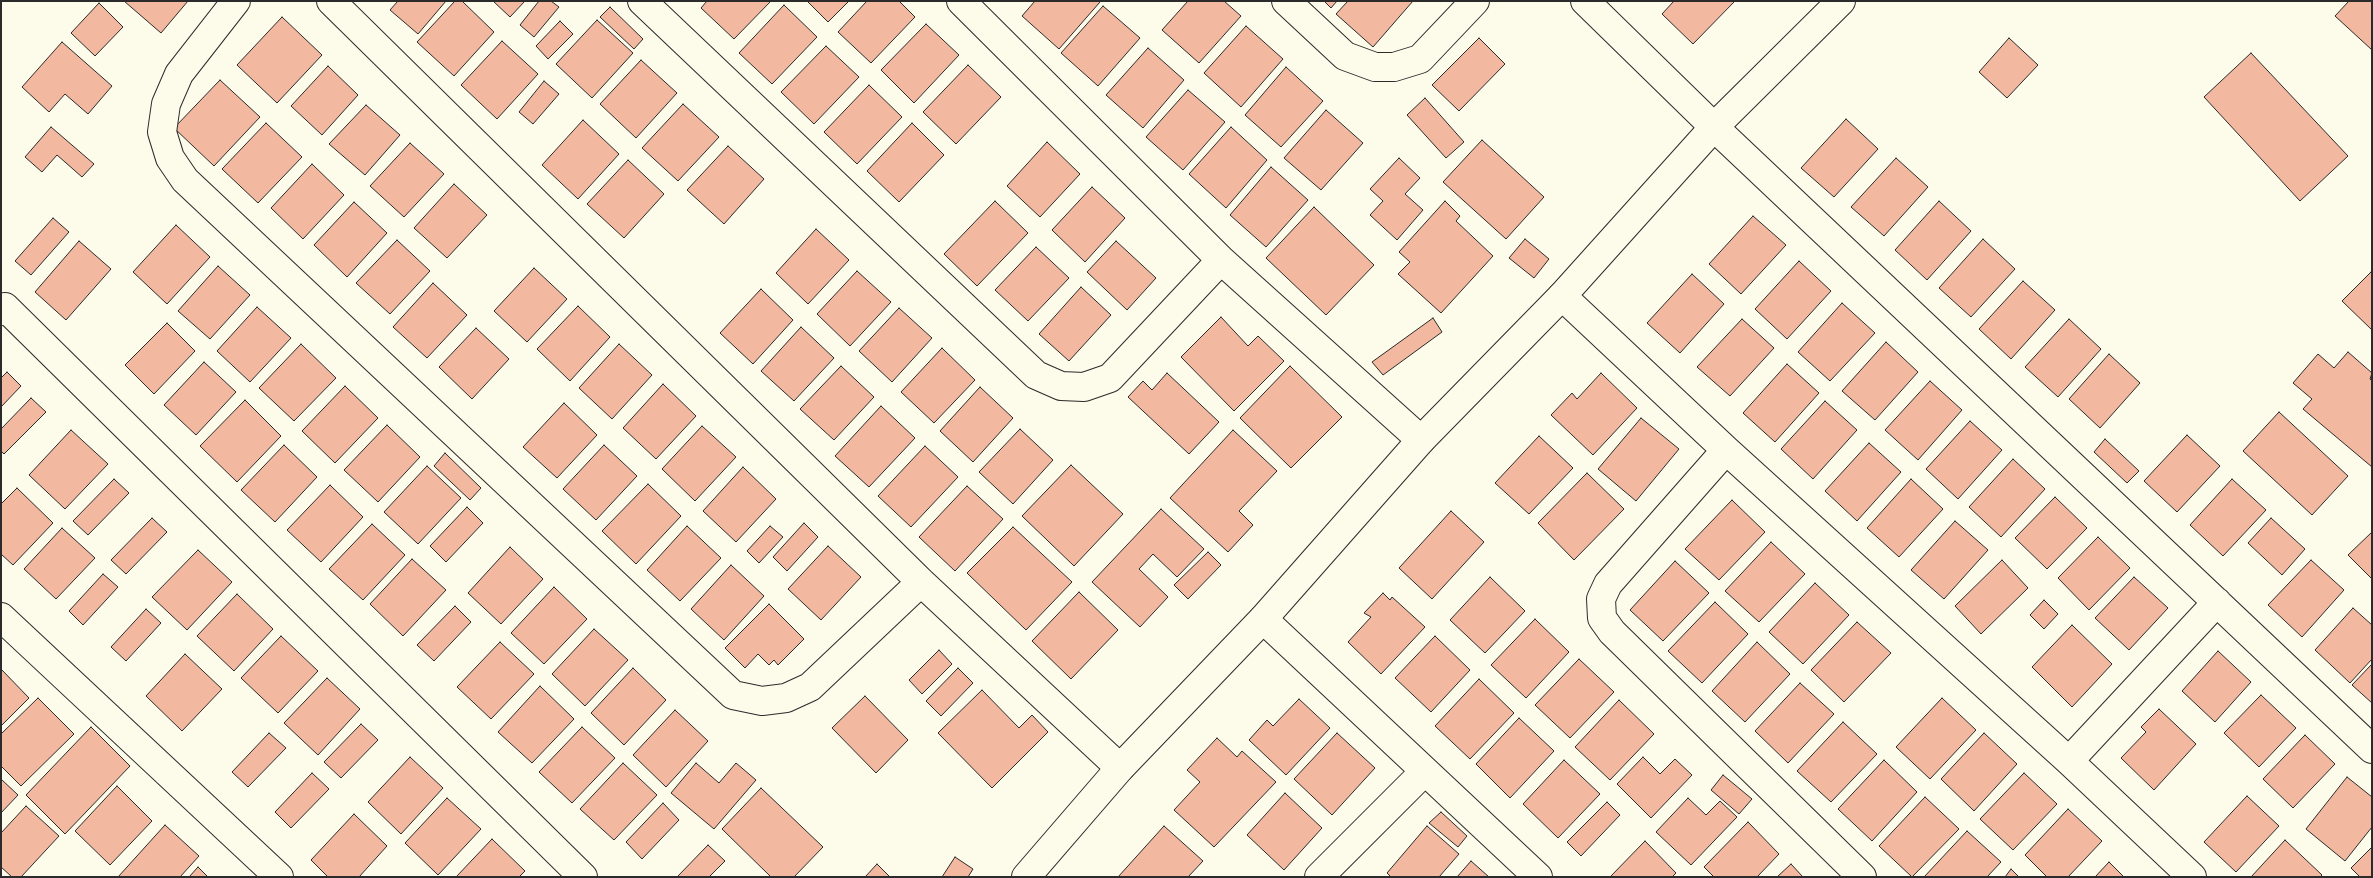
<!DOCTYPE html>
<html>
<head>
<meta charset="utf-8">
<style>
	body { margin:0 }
	#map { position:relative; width:2373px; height:878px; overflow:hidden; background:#fdfbea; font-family:"Nunito Sans",sans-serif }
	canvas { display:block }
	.frame { position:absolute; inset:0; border:2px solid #2b2b2b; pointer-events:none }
</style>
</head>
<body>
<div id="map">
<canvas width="2373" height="878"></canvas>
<div class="frame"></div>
</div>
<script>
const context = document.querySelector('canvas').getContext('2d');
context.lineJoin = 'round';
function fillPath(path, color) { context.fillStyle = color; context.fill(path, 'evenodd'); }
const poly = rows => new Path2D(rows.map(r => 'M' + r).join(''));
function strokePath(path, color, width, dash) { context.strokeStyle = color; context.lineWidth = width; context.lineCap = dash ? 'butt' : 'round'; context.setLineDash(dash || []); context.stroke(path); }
const building = poly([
	[124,1,188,1,161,33,124,1],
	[398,1,446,1,418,34,390,10,398,1],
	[455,1,462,1,494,32,454,76,417,42,455,1],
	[493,1,525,1,510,17,493,1],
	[539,1,551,1,559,7,534,37,520,25,539,1],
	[707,1,771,1,734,39,701,8,707,1],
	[807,1,849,1,828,22,807,1],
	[867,1,899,1,915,17,871,63,838,32,867,1],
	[1035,1,1099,1,1100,2,1059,49,1022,16,1035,1],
	[1188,1,1224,1,1241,16,1199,63,1162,30,1188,1],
	[1324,1,1337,1,1331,8,1324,1],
	[1348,1,1413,1,1373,47,1336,14,1348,1],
	[1674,1,1733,1,1734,2,1693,44,1662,14,1674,1],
	[2349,1,2372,1,2372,50,2335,16,2349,1],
	[99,3,123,27,95,56,71,33,99,3],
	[784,5,817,37,772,84,739,53,784,5],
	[1103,6,1140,38,1098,86,1061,53,1103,6],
	[610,7,643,39,634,49,600,17,610,7],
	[282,17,322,55,277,103,237,65,282,17],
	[597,20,633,53,592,98,556,64,597,20],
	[560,21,573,34,548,59,536,46,560,21],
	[926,24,959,55,914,103,881,70,926,24],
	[1246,26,1283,59,1241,107,1204,73,1246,26],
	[1479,38,1505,64,1459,111,1432,85,1479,38],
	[2009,38,2038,65,2007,98,1979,72,2009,38],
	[502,41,538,74,497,119,461,85,502,41],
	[62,42,112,86,88,114,65,94,49,112,22,87,62,42],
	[826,46,859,77,814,124,781,92,826,46],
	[1148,48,1184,80,1143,128,1106,95,1148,48],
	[2251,53,2348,156,2300,201,2204,97,2251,53],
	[641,60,677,93,636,138,600,104,641,60],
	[968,65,1001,97,956,144,923,112,968,65],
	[328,66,358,95,322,135,291,106,328,66],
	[1286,67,1323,101,1281,147,1245,115,1286,67],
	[220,80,260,117,214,166,174,128,220,80],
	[544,81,559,94,533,124,519,112,544,81],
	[869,85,902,117,857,164,824,132,869,85],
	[1188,90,1225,122,1183,170,1146,137,1188,90],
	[1425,98,1464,142,1446,158,1407,115,1425,98],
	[683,104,719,137,678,181,642,148,683,104],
	[366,105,400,135,365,175,329,144,366,105],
	[1326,110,1363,143,1321,190,1284,158,1326,110],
	[1846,119,1878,149,1834,197,1801,168,1846,119],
	[583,120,619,154,578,199,542,165,583,120],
	[266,123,302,157,258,203,222,169,266,123],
	[912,123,944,155,899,202,867,171,912,123],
	[51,127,94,164,82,177,57,155,42,172,25,157,51,127],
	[1231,127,1267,160,1226,208,1189,174,1231,127],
	[1482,140,1544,197,1506,239,1443,182,1482,140],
	[1047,142,1080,174,1040,217,1007,186,1047,142],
	[410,143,444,174,404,217,370,186,410,143],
	[728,146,764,179,724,224,687,190,728,146],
	[1399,158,1420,178,1405,194,1423,210,1397,240,1370,215,1383,201,1370,189,1399,158],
	[1896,158,1928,187,1884,236,1851,207,1896,158],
	[628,160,664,194,624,238,587,204,628,160],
	[312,164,344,195,303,239,271,208,312,164],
	[1271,167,1308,200,1266,247,1230,215,1271,167],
	[454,184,487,215,447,258,414,228,454,184],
	[1092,187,1125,218,1085,262,1052,230,1092,187],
	[995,201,1028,233,977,286,944,254,995,201],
	[1445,201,1460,216,1456,221,1493,256,1441,313,1398,274,1410,262,1399,252,1445,201],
	[1939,201,1971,231,1927,280,1895,250,1939,201],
	[354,202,387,233,347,277,314,245,354,202],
	[1314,207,1374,265,1326,315,1266,258,1314,207],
	[1753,216,1786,245,1741,294,1709,264,1753,216],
	[53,218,69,232,31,275,15,261,53,218],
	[176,225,210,257,167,304,133,272,176,225],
	[816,229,849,260,808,304,776,273,816,229],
	[1525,239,1549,259,1534,278,1509,258,1525,239],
	[1983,239,2015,269,1971,317,1939,288,1983,239],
	[397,240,430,271,390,314,356,283,397,240],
	[79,241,111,269,66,320,35,292,79,241],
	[1116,241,1156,278,1127,310,1087,272,1116,241],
	[1036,247,1069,278,1028,321,995,290,1036,247],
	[1799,261,1831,291,1787,339,1755,309,1799,261],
	[218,266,250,295,210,339,178,311,218,266],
	[534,268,567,299,527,342,494,311,534,268],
	[857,271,891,302,850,346,817,314,857,271],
	[2371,272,2372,272,2372,330,2342,301,2371,272],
	[1692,274,1724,304,1680,353,1647,323,1692,274],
	[2023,281,2055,310,2011,359,1979,329,2023,281],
	[433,283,467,315,427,358,393,327,433,283],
	[1081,287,1111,315,1069,361,1039,334,1081,287],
	[761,289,793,320,753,364,720,333,761,289],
	[1842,303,1875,333,1830,381,1798,352,1842,303],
	[578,306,610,337,570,381,537,349,578,306],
	[257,307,291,338,250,382,217,351,257,307],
	[899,308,932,338,892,382,859,351,899,308],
	[1221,317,1248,346,1258,336,1284,361,1234,411,1181,357,1221,317],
	[1433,318,1442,332,1383,375,1372,362,1433,318],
	[1742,319,1774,348,1730,396,1697,367,1742,319],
	[2069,319,2101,349,2058,397,2025,367,2069,319],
	[167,323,195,351,154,394,125,365,167,323],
	[801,327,834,358,794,401,761,371,801,327],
	[476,328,509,359,472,399,439,367,476,328],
	[1886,342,1918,372,1875,420,1842,391,1886,342],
	[301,344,336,378,294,421,259,388,301,344],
	[619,344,652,375,612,419,579,388,619,344],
	[942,348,975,380,934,423,901,392,942,348],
	[2348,352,2372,373,2370,379,2372,381,2372,467,2303,409,2312,399,2293,383,2318,354,2334,368,2348,352],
	[2109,354,2140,383,2100,428,2069,399,2109,354],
	[204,362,236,392,196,435,164,405,204,362],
	[1787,364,1819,393,1775,442,1743,413,1787,364],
	[841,366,874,397,834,440,800,409,841,366],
	[1290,366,1342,417,1291,468,1240,418,1290,366],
	[7,372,21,386,1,407,1,378,7,372],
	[1167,373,1219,422,1189,454,1128,397,1143,381,1152,390,1167,373],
	[1601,373,1637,408,1593,455,1551,415,1572,393,1577,399,1601,373],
	[1930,381,1962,410,1918,460,1885,430,1930,381],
	[663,384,696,416,656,459,623,428,663,384],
	[345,386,378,418,335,463,302,431,345,386],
	[980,387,1013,418,973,462,940,431,980,387],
	[31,398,46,412,4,454,1,451,1,429,31,398],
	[245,400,281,436,237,482,200,446,245,400],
	[1825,401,1857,430,1813,479,1781,449,1825,401],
	[564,403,597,435,557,478,523,447,564,403],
	[881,406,915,438,869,487,835,456,881,406],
	[2279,412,2348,476,2312,515,2243,451,2279,412],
	[1641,418,1679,449,1636,501,1598,469,1641,418],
	[1970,421,2002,450,1958,499,1926,469,1970,421],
	[387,425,420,457,378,502,344,470,387,425],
	[702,426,736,457,695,501,662,469,702,426],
	[1020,429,1053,460,1013,504,979,472,1020,429],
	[71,430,108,464,65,509,29,475,71,430],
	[1233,430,1277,471,1239,511,1253,525,1228,552,1170,498,1233,430],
	[2187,435,2220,466,2177,512,2144,481,2187,435],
	[1539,436,1573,468,1529,514,1495,483,1539,436],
	[2105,439,2139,471,2127,483,2094,452,2105,439],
	[1869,443,1901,472,1857,521,1825,491,1869,443],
	[284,445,317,477,275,522,241,490,284,445],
	[604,445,637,476,596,520,563,489,604,445],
	[925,446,958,477,911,527,878,496,925,446],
	[445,453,481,488,470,500,434,466,445,453],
	[2013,459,2045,489,2001,537,1969,507,2013,459],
	[1071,465,1123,514,1074,566,1022,516,1071,465],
	[427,466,461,498,418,544,384,512,427,466],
	[743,467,776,499,736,542,703,511,743,467],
	[1587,473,1624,509,1574,560,1538,523,1587,473],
	[114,479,129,493,88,535,73,521,114,479],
	[1911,479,1943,509,1899,557,1867,528,1911,479],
	[2232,479,2266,510,2223,556,2190,525,2232,479],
	[648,484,681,516,636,564,602,531,648,484],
	[330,485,363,517,321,562,287,530,330,485],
	[967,486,1003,519,955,571,919,537,967,486],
	[17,488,53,523,13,565,1,554,1,504,17,488],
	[2055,497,2087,528,2047,569,2015,538,2055,497],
	[1732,500,1765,532,1719,580,1685,549,1732,500],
	[467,507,483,523,446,562,430,546,467,507],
	[1161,509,1204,549,1177,577,1153,554,1139,569,1168,597,1140,627,1092,582,1161,509],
	[1451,511,1484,542,1432,599,1399,568,1451,511],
	[152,518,167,532,126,574,111,560,152,518],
	[2271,518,2305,549,2282,575,2248,543,2271,518],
	[1955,521,1988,550,1944,599,1911,570,1955,521],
	[804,523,818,537,787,571,773,557,804,523],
	[372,524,405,555,363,600,329,569,372,524],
	[687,526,721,558,680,601,647,570,687,526],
	[770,526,783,537,759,563,747,551,770,526],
	[1013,527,1072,582,1026,630,967,573,1013,527],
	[62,528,95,558,56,599,24,569,62,528],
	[2372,532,2372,579,2348,555,2372,532],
	[2098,537,2130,568,2089,610,2058,578,2098,537],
	[1771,542,1805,574,1759,622,1725,591,1771,542],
	[828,546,861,577,821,620,788,589,828,546],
	[510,547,543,579,501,624,468,593,510,547],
	[198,550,232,582,187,630,152,597,198,550],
	[1208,552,1221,565,1188,599,1174,585,1208,552],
	[412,559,446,590,403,636,370,604,412,559],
	[2002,560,2028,588,1981,634,1955,606,2002,560],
	[2311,560,2344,590,2302,637,2268,605,2311,560],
	[1675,561,1709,593,1663,641,1630,610,1675,561],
	[731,565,764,596,724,640,691,609,731,565],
	[103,574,118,587,83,625,69,611,103,574],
	[1490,577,1525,611,1485,653,1450,620,1490,577],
	[2134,577,2168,608,2129,650,2095,618,2134,577],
	[1815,583,1849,615,1803,664,1769,632,1815,583],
	[554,587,587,619,544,664,511,633,554,587],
	[1079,592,1118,630,1071,679,1032,641,1079,592],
	[1383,593,1390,600,1392,597,1425,627,1381,674,1348,642,1371,617,1364,613,1383,593],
	[237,594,273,629,234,671,197,636,237,594],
	[2044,600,2058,614,2044,629,2030,615,2044,600],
	[1715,602,1748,634,1702,683,1668,651,1715,602],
	[769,604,804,639,778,665,774,660,769,665,758,654,745,668,725,648,769,604],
	[455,606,471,622,434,661,417,645,455,606],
	[2353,608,2372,625,2372,659,2350,683,2315,650,2353,608],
	[146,609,161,623,126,661,111,647,146,609],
	[1535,619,1569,652,1526,698,1491,665,1535,619],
	[1857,622,1891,653,1844,702,1811,670,1857,622],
	[2072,625,2112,664,2072,707,2032,667,2072,625],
	[594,629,628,660,585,706,552,674,594,629],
	[281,636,318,671,278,713,241,678,281,636],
	[1435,636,1470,670,1431,712,1395,678,1435,636],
	[500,642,534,674,491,719,457,687,500,642],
	[1757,642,1790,674,1745,722,1712,691,1757,642],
	[939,650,952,664,922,694,909,680,939,650],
	[2218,651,2251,682,2215,722,2182,691,2218,651],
	[185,654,222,689,182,731,146,696,185,654],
	[1579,659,1614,692,1570,738,1535,705,1579,659],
	[2372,664,2372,703,2352,685,2372,664],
	[633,668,666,700,624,745,591,713,633,668],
	[958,668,973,683,941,716,926,701,958,668],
	[1,669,29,698,1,726,1,669],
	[327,678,360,709,318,755,284,723,327,678],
	[1479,679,1514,713,1470,759,1435,726,1479,679],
	[1800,683,1834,714,1788,763,1755,731,1800,683],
	[540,686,574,719,532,763,498,732,540,686],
	[982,690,1019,728,1032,715,1048,732,992,788,938,733,982,690],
	[2261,695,2296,728,2259,767,2224,733,2261,695],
	[865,696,908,740,876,773,832,728,865,696],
	[38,698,74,734,21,786,1,766,1,734,38,698],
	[1942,698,1976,730,1930,779,1896,747,1942,698],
	[1299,699,1330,728,1286,775,1249,740,1267,720,1273,726,1299,699],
	[1619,700,1654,734,1610,780,1575,747,1619,700],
	[2159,709,2196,744,2154,790,2121,758,2146,732,2141,727,2159,709],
	[675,710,708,741,666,787,633,755,675,710],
	[1519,718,1554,751,1510,798,1476,764,1519,718],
	[1843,722,1877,754,1831,802,1797,771,1843,722],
	[361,724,378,740,341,778,324,762,361,724],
	[91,727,130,766,65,834,26,795,91,727],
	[582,727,615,758,572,803,539,772,582,727],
	[269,733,286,748,248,787,232,772,269,733],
	[1337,733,1375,768,1332,815,1294,779,1337,733],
	[1984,733,2017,764,1974,811,1941,779,1984,733],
	[2305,735,2335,764,2293,808,2263,779,2305,735],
	[1217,738,1237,757,1242,751,1276,782,1214,847,1174,810,1200,782,1187,770,1217,738],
	[410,757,443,788,401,834,368,802,410,757],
	[1643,757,1660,774,1675,759,1692,775,1651,818,1617,784,1643,757],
	[1564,760,1600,794,1558,838,1523,804,1564,760],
	[1884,760,1917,792,1872,841,1838,809,1884,760],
	[623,763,657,795,614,840,580,809,623,763],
	[696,763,719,783,736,763,756,780,714,829,671,793,696,763],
	[312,773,329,789,291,828,275,812,312,773],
	[2024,773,2057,804,2013,850,1980,819,2024,773],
	[1723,775,1752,799,1739,814,1711,790,1723,775],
	[2347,777,2372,797,2372,827,2345,861,2306,829,2347,777],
	[1,779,18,795,1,813,1,779],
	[117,786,152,821,110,865,75,831,117,786],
	[761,788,823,847,794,877,771,877,722,829,761,788],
	[1285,793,1322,828,1284,870,1247,835,1285,793],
	[2247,796,2279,826,2236,872,2204,842,2247,796],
	[1925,797,1959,829,1912,877,1879,846,1925,797],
	[447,798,481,829,438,875,405,843,447,798],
	[1688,798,1706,815,1720,801,1737,817,1691,865,1656,832,1688,798],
	[1607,802,1620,815,1581,856,1567,842,1607,802],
	[663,803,679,820,642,859,626,842,663,803],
	[26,806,59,836,21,877,12,877,1,867,1,833,26,806],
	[2068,809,2102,841,2068,877,2047,877,2025,855,2068,809],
	[1441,812,1467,836,1458,847,1429,823,1441,812],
	[354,814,387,846,359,877,328,877,311,860,354,814],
	[1748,822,1779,854,1757,877,1714,877,1704,867,1748,822],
	[165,825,199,856,180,877,118,877,165,825],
	[1164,826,1203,861,1188,877,1118,877,1164,826],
	[1427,826,1459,854,1439,877,1391,877,1387,873,1427,826],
	[1967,831,2001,862,1987,877,1924,877,1967,831],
	[492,839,525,871,519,877,456,877,492,839],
	[2285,840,2322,875,2320,877,2251,877,2285,840],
	[1645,841,1676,873,1672,877,1610,877,1645,841],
	[708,845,725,861,709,877,677,877,708,845],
	[2372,847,2372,877,2360,877,2351,868,2372,847],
	[955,857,973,869,968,877,942,877,955,857],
	[1471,861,1489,877,1457,877,1471,861],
	[2109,862,2124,877,2095,877,2109,862],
	[877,864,890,877,865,877,877,864],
	[1791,864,1803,877,1777,877,1791,864],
	[198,867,208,877,189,877,198,867],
	[2011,869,2019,877,2005,877,2011,869]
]);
fillPath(building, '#f2b8a0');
strokePath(building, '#2b2b2b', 1);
const street = poly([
	[236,1,179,74,166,104,162,132,170,158,185,180,733,695,762,701,786,698,810,687,921,582],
	[331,1,921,582,1120,768],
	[642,1,1036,375,1061,386,1084,387,1110,378,1221,260],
	[961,1,1221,260,1421,440],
	[1286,1,1345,56,1375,67,1394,67,1420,59,1475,1],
	[1585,1,1714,127,2372,749],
	[1562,296,1726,450,2069,761,2192,877],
	[1,311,5,307,583,877],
	[1726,450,1608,584,1601,599,1602,618,1612,632,1862,877],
	[1,617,279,877],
	[1263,619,1538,877],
	[2069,761,2217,602],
	[1319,877,1425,771]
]);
const secondary = poly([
	[1026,877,1120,768,1263,619,1421,440,1562,296,1714,127,1841,1]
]);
strokePath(street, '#2b2b2b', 30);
strokePath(secondary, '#2b2b2b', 30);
strokePath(street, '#fdfbea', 28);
strokePath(secondary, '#fdfbea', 28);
</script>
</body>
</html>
